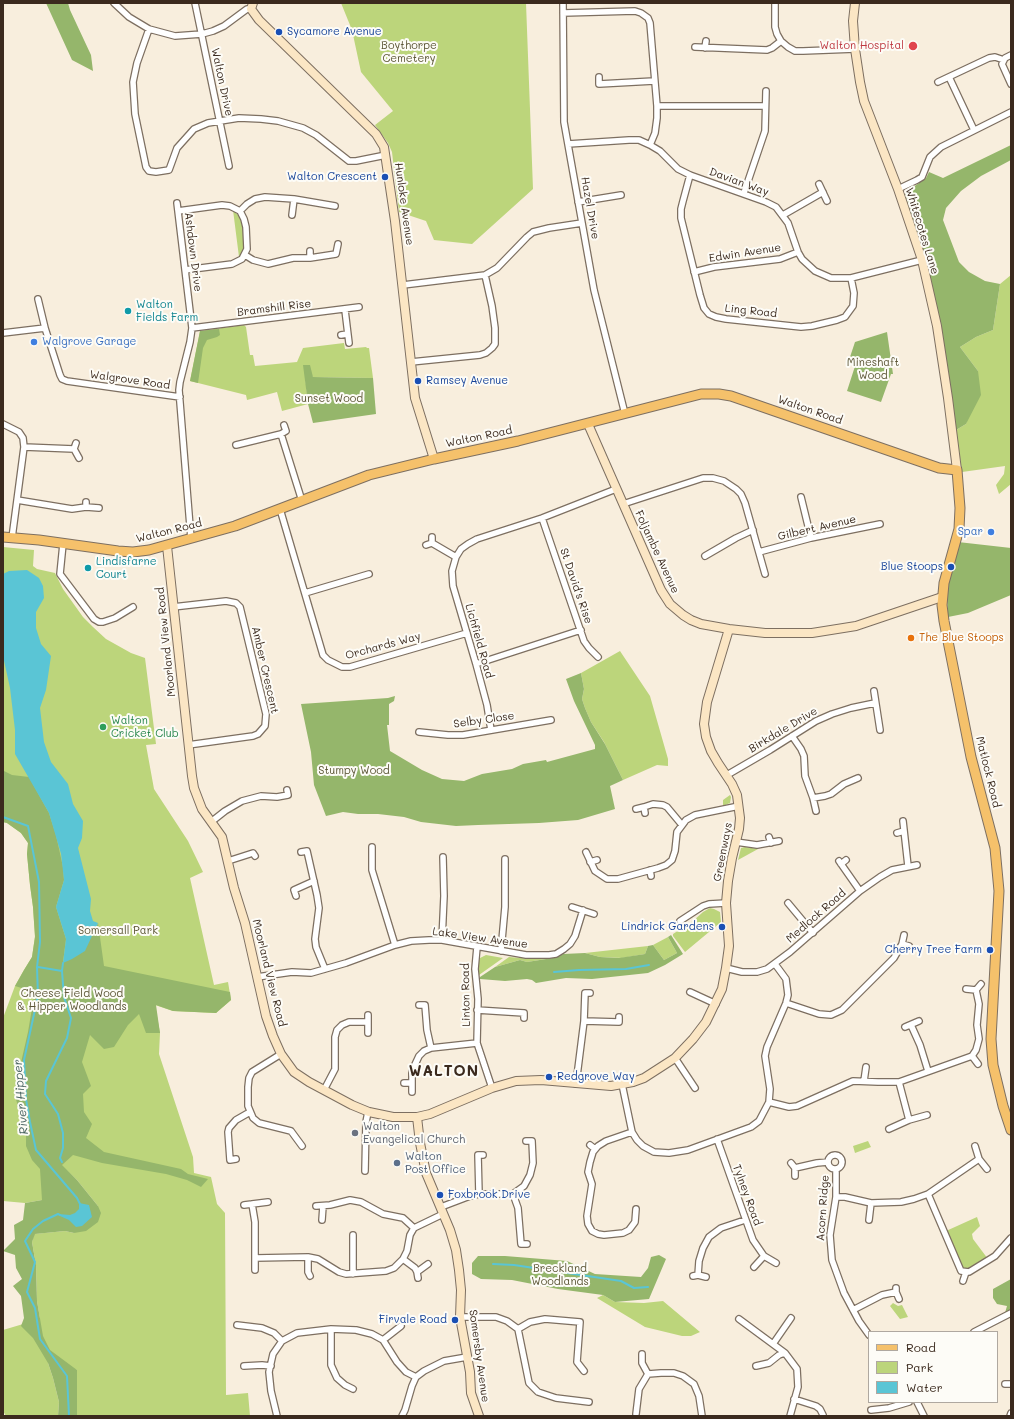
<!DOCTYPE html>
<html>
<head>
<meta charset="utf-8">
<style>
	body { margin:0 }
	#map { position:relative; width:1014px; height:1419px; overflow:hidden; background:#f8eedd; font-family:Mali,sans-serif }
	canvas { display:block }
	.frame { position:absolute; inset:0; border:4px solid #3b2a1e; pointer-events:none }
	.legend { position:absolute; left:868px; top:1331px; width:130px; height:72px; box-sizing:border-box; background:#fdfcf7; border:1px solid #afa8a0; margin:0; padding:5px 7px; list-style:none; font-size:12px; color:#3b2a1e }
	.legend li { display:flex; align-items:center; gap:8px; height:20px }
	.legend b { width:20px; border:1px solid #afa8a0 }
</style>
</head>
<body>
<div id="map">
<canvas width="1014" height="1419"></canvas>
<div class="frame"></div>
<ul class="legend">
<li><b style="height:5px;background:#f5c16b"></b>Road</li>
<li><b style="height:11px;background:#bcd57b"></b>Park</li>
<li><b style="height:11px;background:#5ac5d5"></b>Water</li>
</ul>
</div>
<script>
const context = document.querySelector('canvas').getContext('2d');
context.lineJoin = 'round';
function fillPath(path, color) { context.fillStyle = color; context.fill(path, 'evenodd'); }
const poly = rows => new Path2D(rows.map(r => 'M' + r).join(''));
function strokePath(path, color, width, dash) { context.strokeStyle = color; context.lineWidth = width; context.lineCap = dash ? 'butt' : 'round'; context.setLineDash(dash || []); context.stroke(path); }
function label(font, color, halo, rows, align = 'center') {
  context.font = font + ' Mali,sans-serif'; context.lineWidth = 4; context.setLineDash([]); context.textBaseline = 'middle'; context.strokeStyle = halo; context.fillStyle = color; for (const [text, x, y, turn = 0] of rows) {
    context.save(); context.translate(x, y); context.rotate((+turn || 0) * Math.PI / 180); context.textAlign = isNaN(turn) ? turn : align; if (halo) context.strokeText(text, 0, 0); context.fillText(text, 0, 0); context.restore();
  }
}
fillPath(poly([
	[341,3,526,3,533,189,472,244,434,240,426,221,399,212,392,152,388,143,375,125,393,111,361,72,352,30],
	[233,210,242,219,243,225,245,247,243,252,239,257],
	[1011,275,1011,484,999,494,996,485,1004,474,1005,466,962,472,956,430,966,424,978,371,960,347,976,337,993,330,1000,284],
	[244,325,246,327,250,355,253,355,255,366,297,362,303,348,344,343,345,349,366,347,367,348,369,348,373,378,313,377,304,365,308,404,282,411,277,392,247,400,246,395,190,381,200,331],
	[3,547,34,550,33,566,37,569,55,573,63,589,83,617,93,627,106,639,131,653,145,658,156,744,146,745,154,789,188,841,203,872,190,878,214,985,228,982,231,1000,216,1013,173,1011,155,1005,160,1033,159,1054,193,1157,194,1173,211,1177,217,1204,225,1213,226,1395,248,1393,250,1416,77,1416,77,1370,48,1363,53,1378,59,1402,58,1416,6,1416,3,1411,3,1330,40,1319,37,1301,36,1265,32,1242,34,1234,65,1231,74,1233,98,1206,77,1180,62,1166,42,1200,25,1203,3,1201,3,1018,15,986,24,970,32,957,35,936,33,907,30,885,27,854,28,843,21,833,7,823,3,822],
	[620,651,650,696,668,759,668,766,657,765,623,780,604,742,591,722,585,708,582,699,584,689,581,673],
	[730,795,731,797,730,803,723,806,723,800],
	[745,847,758,849,738,860,741,848],
	[710,908,714,909,720,912,721,922,685,952,673,936,673,934,693,921,703,912],
	[668,937,677,953,664,960,653,945],
	[648,946,645,954,622,958,600,957,585,953],
	[486,955,503,958,479,975,479,960,480,958],
	[509,957,531,959,546,959,527,962,520,960,495,967],
	[868,1141,871,1147,855,1153,853,1146],
	[977,1217,980,1226,972,1234,973,1239,988,1259,969,1270,961,1269,946,1231],
	[603,1295,615,1302,644,1303,663,1301,700,1332,691,1336,682,1336,645,1327,597,1298],
	[893,1303,898,1306,902,1305,908,1317,900,1319,890,1306]
]), '#bcd57b');
fillPath(poly([
	[46,3,68,3,70,10,91,55,93,71,72,60],
	[1011,145,1011,160,981,176,961,191,946,208,943,220,959,262,969,272,985,281,1000,284,993,330,976,337,960,347,978,371,981,395,966,424,956,430,940,324,931,281,905,193,926,178,929,172,943,178],
	[219,329,220,335,217,337,207,340,203,348,198,383,190,381,200,331],
	[887,332,893,374,891,374,881,402,847,391,857,360,850,357,855,342],
	[303,365,310,365,313,377,373,378,376,414,313,423,308,404],
	[958,542,1011,548,1011,595,968,613,948,617,947,598,949,573],
	[581,673,584,689,582,699,585,708,591,722,605,744,623,780,610,786,615,809,578,820,539,823,478,825,456,826,421,822,404,817,378,814,358,814,343,812,326,816,314,785,311,752,301,704,388,698,395,696,394,701,389,704,389,725,387,725,390,751,422,770,442,779,464,781,482,774,512,769,523,764,546,760,547,762,595,749,595,745,574,701,566,679],
	[4,771,12,775,29,777,49,813,56,835,63,867,64,880,56,907,66,939,63,962,94,934,98,923,104,966,230,992,231,1000,216,1013,173,1011,156,1005,160,1033,146,1033,139,1014,128,1025,114,1047,104,1049,90,1035,82,1062,91,1086,83,1094,84,1112,92,1124,86,1138,104,1152,181,1169,188,1174,208,1179,201,1187,187,1180,166,1174,102,1163,73,1155,62,1165,77,1180,98,1206,101,1213,98,1222,86,1231,74,1233,65,1231,35,1234,32,1242,36,1265,37,1301,43,1336,50,1350,77,1370,77,1416,58,1416,59,1402,53,1378,48,1363,33,1338,21,1326,24,1318,21,1296,13,1286,22,1279,16,1268,15,1255,3,1251,15,1239,14,1225,23,1220,25,1203,42,1200,40,1169,32,1160,26,1146,26,1132,14,1093,28,1032,34,996,28,990,15,986,24,970,32,957,35,937,33,907,30,885,27,854,28,843,21,833,7,823,3,822],
	[671,935,683,954,665,965,648,973,592,979,566,978,536,983,532,980,527,979,505,981,480,979,480,977,495,967,520,960,527,962,546,959,558,957,563,954,585,953,600,957,619,958,645,954,648,946,653,945,664,960,677,953,668,937],
	[659,1255,666,1259,649,1299,615,1302,603,1295,558,1289,512,1280,481,1279,472,1274,472,1263,478,1256,505,1256,567,1261,595,1274,641,1277,648,1268,651,1257],
	[1011,1279,1011,1309,1005,1313,1007,1306,997,1304,993,1298,993,1289]
]), '#95b66b');
fillPath(poly([
	[27,570,39,578,43,586,44,598,36,612,36,628,41,644,51,656,46,690,40,708,44,742,51,762,68,784,73,804,83,821,82,838,78,848,91,899,90,911,93,921,98,923,85,951,72,959,63,963,66,939,56,907,64,880,61,854,49,813,15,754,15,730,10,688,3,656,3,574,9,571],
	[79,1203,89,1205,92,1217,82,1226,76,1227,69,1220,60,1216,58,1214,70,1215,75,1213,79,1209]
]), '#5ac5d5');
strokePath(poly([
	[3,817,28,826,39,882,40,942,37,967,38,996,24,1060,26,1099,30,1122,36,1150,77,1198,80,1204],
	[38,967,62,971],
	[554,972,579,970,626,969,649,965],
	[62,1162,60,1158,63,1148,63,1133,58,1114,45,1094,46,1081,67,1038,71,1018,64,997,62,971,63,963],
	[60,1215,58,1214,43,1221,33,1229,25,1241,35,1262,27,1292,35,1308,40,1339,67,1376,69,1416],
	[493,1264,514,1265,621,1281,634,1288,648,1287]
]), '#5ac5d5', 2);
const street = poly([
	[114,3,129,17,149,29,175,36,202,34,213,31,224,26,247,9,251,9],
	[195,3,229,166],
	[563,3,564,122,594,290,625,414],
	[775,3,775,27,777,34,781,41,788,47,795,51,803,51,855,49],
	[563,13,635,11,641,13,648,18,650,23,657,106,657,118,655,133,650,145],
	[149,29,137,63,133,82,135,114,146,167,149,171,156,172,169,170,177,148,194,129,208,123,239,118,261,119,278,121,303,128,316,135,349,161,356,161,386,155],
	[695,47,767,50,772,48,781,41],
	[705,48,706,41],
	[1011,55,1005,58,1002,64,1011,84],
	[599,77,599,84,654,81],
	[949,77,974,130],
	[938,82,989,58,995,57,1004,60],
	[657,106,765,106],
	[568,144,629,140,639,140,650,145,660,151,678,169,690,175,766,202,776,207,788,223,798,252,802,259,815,271,831,278,851,278,922,260],
	[690,175,683,201,681,209,681,218,700,295,704,308,709,314,716,317,726,319,801,327,812,326,837,320,845,317,853,306,854,293,851,278],
	[819,184,827,201],
	[898,189,917,180,922,177,930,157,941,147,1011,112],
	[744,193,765,131,766,91],
	[578,202,621,195],
	[177,203,192,328,190,342,180,382,179,390,191,539],
	[178,211,222,205,230,206,240,211,244,219,246,227,247,249,242,259,232,264,185,270],
	[240,211,247,204,255,199,265,197,294,199,335,206],
	[292,215,294,199],
	[783,215,823,192],
	[245,255,253,260,268,264,293,258,310,258,336,254,338,244],
	[310,258,310,251],
	[694,272,714,267,780,259,798,252],
	[403,285,485,275,497,268,527,237,533,232,549,228,582,223],
	[38,299,45,328],
	[345,310,349,343],
	[192,328,359,307],
	[3,333,45,328,60,375,62,379,67,381,180,397],
	[341,335,347,334],
	[411,362,480,355,486,353,492,348,495,344,495,328,492,306,485,275],
	[3,424,19,432,23,438,24,447,12,538],
	[281,434,302,501],
	[76,443,74,449,79,458],
	[236,445,281,434,286,431,284,425],
	[24,447,74,449],
	[801,497,811,538],
	[17,500,72,509,86,507,86,502],
	[623,504,703,478,713,478,724,481,736,489,741,494,745,503,765,574],
	[86,507,99,508],
	[280,509,323,655,328,660,342,667,350,667,467,633],
	[542,518,584,641,589,648,598,657],
	[432,543,456,557],
	[63,544,60,574,94,619,99,622,103,622,115,618,133,607],
	[426,545,432,543,432,537],
	[759,552,811,538,880,524],
	[705,556,736,538,753,530],
	[305,593,369,574],
	[173,607,226,601,236,603,240,607,266,714,265,726,258,734,253,736,188,745],
	[476,664,581,630],
	[874,691,880,730],
	[491,730,487,705,476,664,453,586,452,571,456,557,461,549,468,544,477,539,542,518,616,489],
	[419,732,448,735,463,735,551,720],
	[792,736,801,749,804,756,805,776,813,798,816,811],
	[727,775,770,750,816,721,832,714,851,708,875,703],
	[813,798,825,796,831,794,844,784,858,778],
	[636,809,644,807],
	[645,813,644,807,653,804,663,805,667,807,682,825],
	[903,821,908,866],
	[211,822,225,811,242,801,261,796,277,797,288,795,287,790],
	[897,833,904,831],
	[769,837,771,843],
	[736,842,757,845,779,841],
	[372,847,372,870,395,945],
	[301,852,307,851,317,895,319,908,315,939,316,947,325,969],
	[586,852,595,871,607,879,618,879,658,868,666,865,672,860,675,851,677,832,686,820,695,815,739,806],
	[228,861,253,853,255,856],
	[839,861,860,891],
	[590,862,597,860],
	[841,864,846,860],
	[650,870,651,876],
	[296,896,294,890,314,881],
	[788,903,813,933],
	[572,907,594,914],
	[680,921,703,906,709,904,726,903],
	[442,940,444,896,443,857],
	[902,944,909,946],
	[477,947,475,969,478,999,477,1043,492,1088],
	[501,951,505,907,505,859],
	[726,968,742,972,757,972,767,969,790,952,860,891,880,877,892,870,917,865],
	[257,977,292,972,311,973,346,963,395,945,411,941,429,940,442,940,526,955,549,955,556,954,564,949,570,944,575,936,583,910],
	[976,990,981,984],
	[690,992,716,1004],
	[786,1003,819,1014,831,1015,842,1010,894,958,902,944,904,935],
	[419,1005,425,1005,427,1030,431,1048],
	[477,1010,524,1013,524,1018],
	[368,1015,368,1033],
	[584,1021,619,1022,619,1017],
	[911,1025,920,1045,928,1071],
	[905,1027,919,1021],
	[281,1054,252,1072,249,1078,248,1087,248,1106,253,1118,259,1123,291,1131,302,1146],
	[972,1056,978,1064],
	[675,1058,695,1088],
	[864,1081,866,1067],
	[899,1082,909,1120],
	[404,1083,411,1083],
	[576,1084,584,1021,585,993,590,993],
	[622,1084,632,1132,637,1140,643,1146,654,1152,669,1153,688,1150,751,1127,759,1121,769,1102,770,1089,765,1056,767,1047,786,1003,788,995,786,979,775,964],
	[324,1090,335,1069,335,1037,337,1030,342,1025,349,1022,368,1022],
	[412,1092,412,1071,419,1056,424,1051,431,1048,477,1043],
	[769,1102,789,1107,797,1106,853,1081,878,1082,899,1082,972,1056,976,1050,979,1039,977,1025,979,1004,976,990,966,989],
	[889,1129,909,1120,927,1115],
	[632,1132,606,1141,598,1146,593,1152,590,1162,588,1172,592,1184,587,1216,588,1224,592,1231,598,1234,604,1235,623,1233,629,1230,635,1222,636,1209],
	[717,1139,753,1240,764,1256,776,1263],
	[590,1145,595,1149],
	[975,1146,979,1159,987,1169],
	'828 1162a7 7 0 1 1 14 0a7 7 0 1 1-14 0Z',
	[236,1159,230,1160,228,1132,229,1128,236,1120,250,1112],
	[791,1163,795,1168,795,1176],
	[795,1168,817,1163,828,1162],
	[836,1170,836,1197,830,1235,832,1260,844,1293,859,1321,869,1335],
	[365,1171,366,1122,368,1112],
	[479,1194,478,1155,483,1155],
	[513,1194,518,1208,521,1244,527,1244],
	[928,1194,961,1271,969,1272,995,1256,1011,1238],
	[836,1197,845,1197,871,1203,901,1202,914,1199,928,1194,979,1159],
	[252,1204,255,1222,255,1270],
	[244,1205,268,1202],
	[316,1206,330,1205,350,1200,361,1202,383,1214,403,1218,414,1228],
	[441,1207,470,1196,479,1194,513,1194,524,1186,530,1175,533,1163,532,1141,526,1141],
	[322,1220,323,1206],
	[869,1220,871,1203],
	[308,1257,308,1272,310,1276],
	[255,1258,308,1257,318,1259,339,1272,346,1274,386,1271,394,1268,403,1259,407,1251,410,1235,414,1228,443,1214],
	[403,1259,415,1268,417,1272],
	[754,1267,764,1256],
	[353,1274,353,1235],
	[698,1275,699,1261,703,1248,709,1237,721,1228,745,1220],
	[693,1276,698,1275,706,1277],
	[418,1278,417,1272,428,1264],
	[963,1281,966,1272],
	[896,1288,896,1292,899,1299],
	[853,1310,882,1295,896,1292],
	[460,1317,496,1317,507,1321,518,1329,529,1383,538,1392,556,1398,589,1402],
	[739,1319,785,1353,797,1369,798,1387,790,1416],
	[237,1325,262,1328,274,1333,282,1341],
	[331,1329,331,1365,337,1378,345,1385,353,1389],
	[518,1329,530,1322,545,1319,580,1322,577,1362,584,1371],
	[974,1332,1011,1313],
	[383,1340,401,1326],
	[773,1344,791,1318],
	[642,1354,642,1363,648,1374],
	[244,1366,262,1365,271,1366],
	[756,1366,769,1363,779,1355,785,1353],
	[1005,1384,1011,1384],
	[794,1399,816,1406,820,1409,823,1415],
	[917,1402,924,1416],
	[871,1410,889,1408,909,1402],
	[636,1414,639,1389,648,1374,661,1373,674,1373,683,1376,694,1384,699,1396,702,1416],
	[277,1416,271,1391,269,1372,273,1354,282,1341,297,1333,331,1329,356,1330,372,1334,383,1340,397,1362,406,1372,416,1377],
	[402,1416,405,1410,412,1386,416,1377,424,1371,444,1361,467,1357],
	[1010,1416,1011,1413]
]);
const secondary = poly([
	[253,3,251,9,259,20,376,134,384,147,395,221,415,398,434,459],
	[855,3,853,21,855,49,860,82,864,101,898,189,922,260,937,326,948,398,957,470],
	[588,424,661,590,670,604,683,615,691,620,701,624,729,629,765,633,812,633,856,626,942,597],
	[167,546,192,776,194,788,202,809,222,837,234,888,245,923,266,1016,273,1036,281,1054,294,1072,309,1082,352,1105,369,1112,393,1117,417,1117,430,1114,492,1088,516,1081,541,1080,611,1086,633,1082,644,1078,675,1058,693,1039,706,1022,722,989,726,968,729,946,726,903,728,881,732,858,739,829,740,818,737,795,732,784,718,763,711,751,706,737,704,724,707,702,729,629],
	[417,1117,420,1143,426,1173,450,1230,456,1250,459,1270,461,1290,460,1317,470,1372,471,1393,479,1416]
]);
const primary = poly([
	[3,537,39,540,118,551,133,552,149,550,235,526,369,475,434,459,518,441,701,394,719,394,731,396,939,468,957,470,960,508,959,529,944,583,942,605,944,621,971,757,995,848,999,891,991,1039,993,1065,1003,1106,1011,1130]
]);
strokePath(street, '#7d6f61', 8);
strokePath(secondary, '#7d6f61', 10);
strokePath(primary, '#7d6f61', 11);
strokePath(street, '#fff', 5.5);
strokePath(secondary, '#fbe6c4', 8);
strokePath(primary, '#f5c16b', 9);
for (const [x, y, r, color] of [
	[279,32,4,"#1a4fb4"],
	[913,46,5,"#e0444e"],
	[385,177,4,"#1a4fb4"],
	[128,311,4,"#0f9aa8"],
	[34,342,4,"#3f7fe0"],
	[418,381,4,"#1a4fb4"],
	[991,532,4,"#3f7fe0"],
	[951,567,4,"#1a4fb4"],
	[88,568,4,"#0f9aa8"],
	[911,638,4,"#e8710a"],
	[103,727,4,"#2e9e5b"],
	[722,927,4,"#1a4fb4"],
	[990,950,4,"#1a4fb4"],
	[549,1077,4,"#1a4fb4"],
	[355,1133,4,"#6b7280"],
	[397,1163,4,"#5c6f8a"],
	[440,1195,4,"#1a4fb4"],
	[455,1320,4,"#1a4fb4"]
]) { const dot = new Path2D(); dot.arc(x, y, r, 0, 2 * Math.PI); context.fillStyle = color; context.fill(dot); strokePath(dot, '#fdfcf7', 1.5); }
label('11px', '#164399', '#fdfcf7', [
	["Sycamore Avenue",287,32,"left"],
	["Walton Crescent",377,177],
	["Ramsey Avenue",426,381,"left"],
	["Blue Stoops",943,567],
	["Lindrick Gardens",714,927],
	["Cherry Tree Farm",982,950],
	["Redgrove Way",557,1077,"left"],
	["Foxbrook Drive",448,1195,"left"],
	["Firvale Road",447,1320]
], 'right');
label('11px', '#5b5535', '#fdfcf7', [
	["Boythorpe",409,46],
	["Cemetery",409,59],
	["Mineshaft",873,363],
	["Wood",873,376],
	["Sunset Wood",329,399],
	["Stumpy Wood",354,771],
	["Somersall Park",118,931],
	["Cheese Field Wood",72,994],
	["& Hipper Woodlands",72,1007],
	["Breckland",560,1269],
	["Woodlands",560,1282]
]);
label('11px', '#be3a42', '#fdfcf7', [
	["Walton Hospital",904,46]
], 'right');
label('11px', '#3b2a1e', '#fdfcf7', [
	["Walton Drive",222,82,78],
	["Davian Way",739,182,20],
	["Hunloke Avenue",404,204,82],
	["Hazel Drive",590,208,80],
	["Whitecotes Lane",922,231,73],
	["Ashdown Drive",193,252,83],
	["Edwin Avenue",745,253,-9],
	["Bramshill Rise",274,308,-7],
	["Ling Road",751,311,6],
	["Walgrove Road",130,380,8],
	["Walton Road",810,410,19],
	["Walton Road",479,437,-12],
	["Gilbert Avenue",817,528,-13],
	["Walton Road",169,531,-14],
	["Foljambe Avenue",657,552,65],
	["St David's Rise",576,586,71],
	["Lichfield Road",479,641,74],
	["Moorland View Road",166,642,-96],
	["Orchards Way",383,646,-15],
	["Amber Crescent",265,670,77],
	["Selby Close",484,720,-8],
	["Birkdale Drive",783,730,-31],
	["Matlock Road",988,772,76],
	["Greenways",723,852,-79],
	["Medlock Road",816,916,-41],
	["Lake View Avenue",480,938,8],
	["Moorland View Road",269,973,76],
	["Linton Road",466,995,-91],
	["Tylney Road",747,1195,70],
	["Acorn Ridge",823,1208,-86],
	["Somersby Avenue",479,1356,82]
]);
label('11px', '#0d838f', '#fdfcf7', [
	["Walton",136,305],
	["Fields Farm",136,318],
	["Lindisfarne",96,562],
	["Court",96,575]
], 'left');
label('11px', '#366cbe', '#fdfcf7', [
	["Walgrove Garage",42,342],
	["Spar",983,532,"right"]
], 'left');
label('11px', '#c56008', '#fdfcf7', [
	["The Blue Stoops",919,638]
], 'left');
label('11px', '#27864d', '#fdfcf7', [
	["Walton",111,721],
	["Cricket Club",111,734]
], 'left');
label('11px', '#5b616d', '#fdfcf7', [
	["Walton",363,1127],
	["Evangelical Church",363,1140]
], 'left');
label('11px', '#4e5e75', '#fdfcf7', [
	["Walton",405,1157],
	["Post Office",405,1170]
], 'left');
label('italic 12px', '#46605e', '#fdfcf7', [
	["River Hipper",21,1097,-95]
]);
context.letterSpacing = '1px';
label('bold 15px', '#3b2a1e', '#fdfcf7', [
	["WALTON",444,1071]
]);
context.letterSpacing = '0px';
</script>
</body>
</html>
